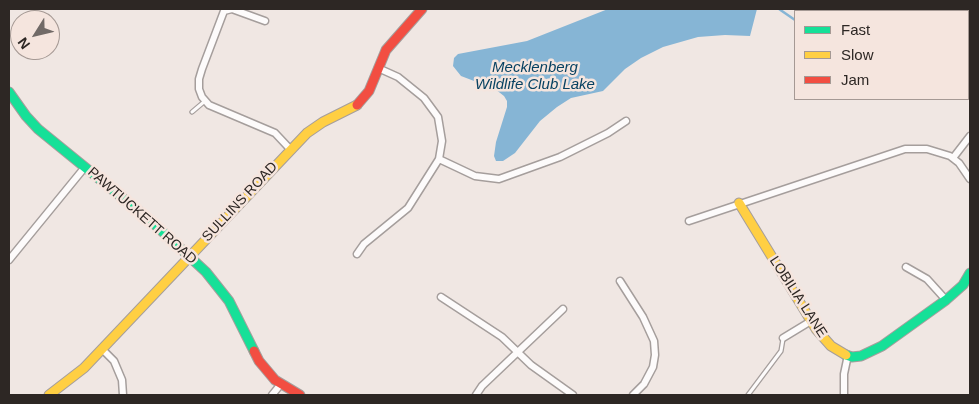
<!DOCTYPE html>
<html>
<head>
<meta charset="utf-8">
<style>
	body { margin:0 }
	#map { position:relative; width:979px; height:404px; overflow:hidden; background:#f0e7e3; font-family:Arial,sans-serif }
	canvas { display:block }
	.frame { position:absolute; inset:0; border:10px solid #2d2724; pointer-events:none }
	.legend { position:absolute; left:794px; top:10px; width:175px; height:90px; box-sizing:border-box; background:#f5e5de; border:1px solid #a59994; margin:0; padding:6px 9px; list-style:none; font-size:15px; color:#2d2724 }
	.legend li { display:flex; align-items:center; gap:10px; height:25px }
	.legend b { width:25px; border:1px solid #a59994 }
	.north { position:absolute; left:10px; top:10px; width:50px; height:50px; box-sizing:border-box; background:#f5e5de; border:1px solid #a59994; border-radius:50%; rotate:234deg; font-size:14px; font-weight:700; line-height:20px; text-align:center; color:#2d2724 }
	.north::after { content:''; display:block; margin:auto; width:18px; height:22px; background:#716a67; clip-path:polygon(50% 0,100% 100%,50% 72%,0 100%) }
</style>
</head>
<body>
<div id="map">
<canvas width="979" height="404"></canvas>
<div class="frame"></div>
<ul class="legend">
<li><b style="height:6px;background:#16e098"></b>Fast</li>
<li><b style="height:6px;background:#ffcf43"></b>Slow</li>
<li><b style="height:6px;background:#f24e42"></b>Jam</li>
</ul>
<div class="north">N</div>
</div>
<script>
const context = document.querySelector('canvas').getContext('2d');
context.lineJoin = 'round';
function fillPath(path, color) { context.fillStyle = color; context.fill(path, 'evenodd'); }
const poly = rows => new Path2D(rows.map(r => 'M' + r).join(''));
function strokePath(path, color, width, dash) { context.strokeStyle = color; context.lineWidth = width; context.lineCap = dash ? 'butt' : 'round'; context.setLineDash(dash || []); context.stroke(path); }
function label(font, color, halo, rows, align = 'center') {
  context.font = font + ' Arial,sans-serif'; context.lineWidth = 5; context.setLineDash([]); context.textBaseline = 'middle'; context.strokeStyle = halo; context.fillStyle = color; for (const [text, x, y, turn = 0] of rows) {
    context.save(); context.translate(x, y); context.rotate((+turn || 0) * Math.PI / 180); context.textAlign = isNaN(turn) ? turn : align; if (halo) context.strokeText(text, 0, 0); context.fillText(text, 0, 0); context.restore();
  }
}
fillPath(poly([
	[608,9,757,9,750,36,725,35,698,37,663,47,641,58,625,69,603,91,571,98,557,107,540,121,515,153,503,161,496,161,494,156,496,142,507,107,507,101,504,96,495,89,461,76,453,66,454,58,458,54,527,41]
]), '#86b5d5');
strokePath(poly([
	[779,9,795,20],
	[968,71,970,71]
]), '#86b5d5', 2.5);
const lane = poly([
	[192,112,205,101],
	[748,395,781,351,783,339]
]);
const street = poly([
	[933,11,939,9],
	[265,21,232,9,224,11,202,69,199,79,199,89,202,97,209,105,275,133,290,149],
	[953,158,970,136],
	[439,159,475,176,499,179,560,157,608,133,626,121],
	[689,221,905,149,927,149,950,156,959,163,970,179],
	[357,254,364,244,408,208,439,159,442,141,438,117,424,98,398,77,378,68],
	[9,260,85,167],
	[906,267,927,279,946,300],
	[620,281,643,317,654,341,655,355,653,367,644,384,633,395],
	[441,297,502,337,531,365,573,395],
	[783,338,811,321],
	[102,349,114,361,122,380,123,395],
	[272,395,281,384],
	[476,395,482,386,563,309],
	[844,395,844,374,848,355]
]);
const fast = poly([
	[9,92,26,116,38,129,151,221,206,272,229,301,254,351],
	[846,355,852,357,861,356,882,346,946,300,963,285,970,273]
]);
const slow = poly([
	[739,203,816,329,831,346,846,355],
	[49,395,84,368,307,133,323,122,357,105]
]);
const jam = poly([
	[357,105,369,91,386,50,422,9],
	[254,351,259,361,275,380,300,395]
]);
strokePath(lane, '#a59e9c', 5.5);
strokePath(street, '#a59e9c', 9);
strokePath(fast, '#a59e9c', 11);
strokePath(slow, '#a59e9c', 11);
strokePath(jam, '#a59e9c', 11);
strokePath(lane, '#fdfbfb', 3);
strokePath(street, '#fdfbfb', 6);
strokePath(fast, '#16e098', 9);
strokePath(slow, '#ffcf43', 9);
strokePath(jam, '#f24e42', 9);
label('14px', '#2d2724', '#f5e5de', [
	["SULLINS ROAD",240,202,-47],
	["PAWTUCKETT ROAD",142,216,41],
	["LOBILIA LANE",798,297,57]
]);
label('italic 15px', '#074161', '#f5e5de', [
	["Mecklenberg",535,68],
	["Wildlife Club Lake",535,85]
]);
</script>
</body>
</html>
